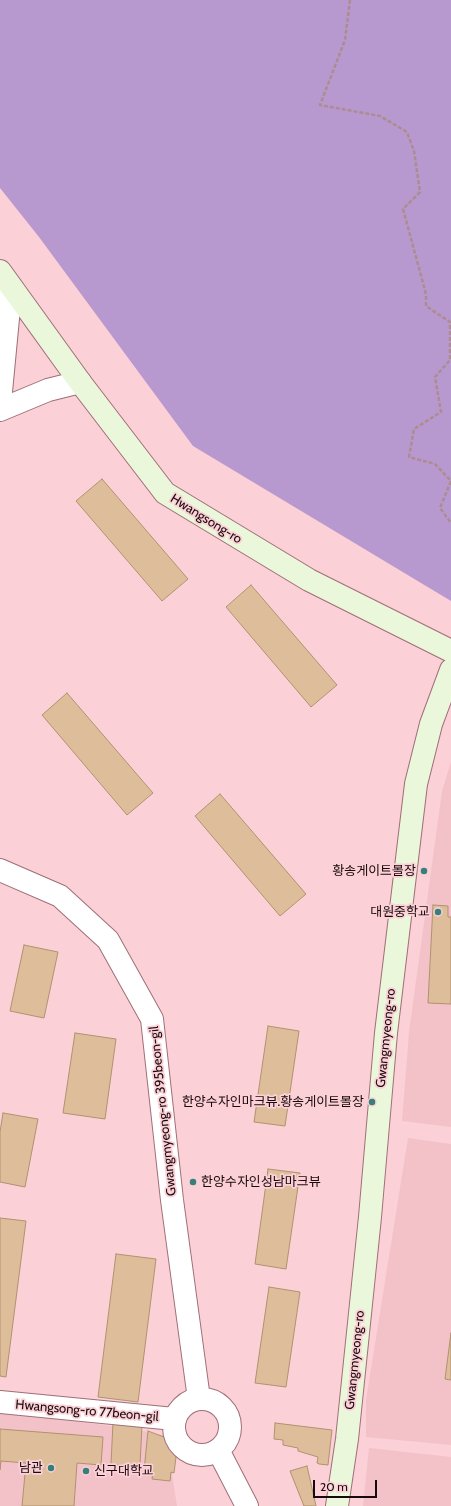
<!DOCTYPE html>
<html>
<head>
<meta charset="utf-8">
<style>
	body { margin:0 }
	#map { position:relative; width:451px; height:1506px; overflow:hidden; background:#fbd0d6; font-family:Cabin,sans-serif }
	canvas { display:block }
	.scale { position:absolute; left:313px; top:1480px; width:64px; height:18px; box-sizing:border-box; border:2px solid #19090c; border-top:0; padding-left:5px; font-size:12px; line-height:14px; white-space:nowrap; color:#19090c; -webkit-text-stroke:3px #fbd0d6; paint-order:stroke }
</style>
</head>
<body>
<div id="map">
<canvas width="451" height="1506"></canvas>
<div class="scale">20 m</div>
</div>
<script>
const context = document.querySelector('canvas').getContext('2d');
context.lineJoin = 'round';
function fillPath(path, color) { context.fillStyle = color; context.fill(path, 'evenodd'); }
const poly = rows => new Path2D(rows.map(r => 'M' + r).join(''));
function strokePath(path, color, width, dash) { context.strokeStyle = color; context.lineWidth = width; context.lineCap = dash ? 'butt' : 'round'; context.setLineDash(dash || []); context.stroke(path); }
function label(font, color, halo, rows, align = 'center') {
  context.font = font + ' Cabin,"Noto Sans KR",sans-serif'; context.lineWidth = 3.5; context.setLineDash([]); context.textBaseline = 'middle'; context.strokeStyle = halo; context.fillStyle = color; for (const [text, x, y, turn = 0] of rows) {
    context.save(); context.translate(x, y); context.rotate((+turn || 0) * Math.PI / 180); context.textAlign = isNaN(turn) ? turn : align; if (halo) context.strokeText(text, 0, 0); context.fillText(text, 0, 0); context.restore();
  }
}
fillPath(poly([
	[451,762,451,1127,402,1121,409,1032,442,791],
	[408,1138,451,1144,451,1445,366,1437,366,1400],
	[0,1412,135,1429,166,1436,177,1506,0,1506],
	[369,1448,451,1457,451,1506,363,1506]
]), '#f3c2c9');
fillPath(poly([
	[0,0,451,0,451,601,193,446,39,237,0,188]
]), '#b799d0');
const building = poly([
	[102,479,188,579,162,601,76,501,102,479],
	[251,585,337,685,311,707,226,607,251,585],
	[67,693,153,793,127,815,42,715,67,693],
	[220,794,306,894,280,916,195,816,220,794],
	[433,905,448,906,448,917,451,917,451,1004,428,1003,433,905],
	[24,945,58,952,44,1018,10,1011,24,945],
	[268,1026,299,1031,285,1126,254,1122,268,1026],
	[75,1033,116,1039,105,1119,63,1113,75,1033],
	[3,1113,38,1119,25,1187,0,1182,0,1132,3,1113],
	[268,1169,300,1173,286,1269,255,1264,268,1169],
	[0,1218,26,1221,6,1377,0,1376,0,1218],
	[116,1254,156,1259,138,1402,98,1397,116,1254],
	[269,1287,300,1292,286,1387,255,1383,269,1287],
	[451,1333,451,1380,445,1379,451,1333],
	[113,1422,142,1424,140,1466,111,1464,113,1422],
	[275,1423,332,1430,328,1465,319,1464,317,1463,318,1457,298,1451,298,1448,283,1445,283,1440,274,1439,275,1423],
	[0,1429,103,1437,101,1465,77,1463,74,1506,22,1506,26,1463,1,1461,0,1470,0,1429],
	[148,1431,172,1440,177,1449,174,1473,171,1472,170,1481,152,1479,153,1472,144,1471,148,1431],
	[307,1466,316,1506,304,1506,290,1471,307,1466]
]);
fillPath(building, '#debe9a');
strokePath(building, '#b1916f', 1);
const street = poly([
	[0,402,11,287],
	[0,410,48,390,80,382],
	[0,870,60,896,108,940,152,1019,172,1200,199,1399],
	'174 1427a28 28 0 1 1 56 0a28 28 0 1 1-56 0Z',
	[0,1402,174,1419],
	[218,1450,247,1506]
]);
const secondary = poly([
	[0,271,80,382,165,493,309,580,451,651],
	[337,1506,347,1439,370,1217,386,1033,416,784,431,724,451,670]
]);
strokePath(street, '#9e6f77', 24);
strokePath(secondary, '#9e6f77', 24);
strokePath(poly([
	[350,0,345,40,320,105,380,116,407,132,414,151,420,192,403,209,426,294,426,306,450,322,450,360,435,377,441,412,414,429,409,457,435,464,451,481,440,508,451,523]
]), '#ad8c90', 2.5, [4, 2]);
strokePath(street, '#fff', 22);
strokePath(secondary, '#eaf7db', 22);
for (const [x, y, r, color] of [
	[424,871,4,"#377f7a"],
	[438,912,4,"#377f7a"],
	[372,1102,4,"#377f7a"],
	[193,1182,4,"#377f7a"],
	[51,1468,4,"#377f7a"],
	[86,1471,4,"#377f7a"]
]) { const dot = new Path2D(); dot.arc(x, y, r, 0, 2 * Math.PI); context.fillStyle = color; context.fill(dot); strokePath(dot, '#fbd0d6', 1.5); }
label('13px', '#19090c', '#fbd0d6', [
	["Hwangsong-ro",206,519,32],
	["Gwangmyeong-ro",386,1038,-84],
	["Gwangmyeong-ro 395beon-gil",163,1111,-96],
	["Gwangmyeong-ro",355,1360,-84],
	["Hwangsong-ro 77beon-gil",87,1411,5]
]);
label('13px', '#19090c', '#fbd0d6', [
	["황송게이트볼장",416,871],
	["대원중학교",430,912],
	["한양수자인마크뷰.황송게이트볼장",364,1102],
	["한양수자인성남마크뷰",201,1182,"left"],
	["남관",43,1468],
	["신구대학교",94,1471,"left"]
], 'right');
</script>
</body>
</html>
